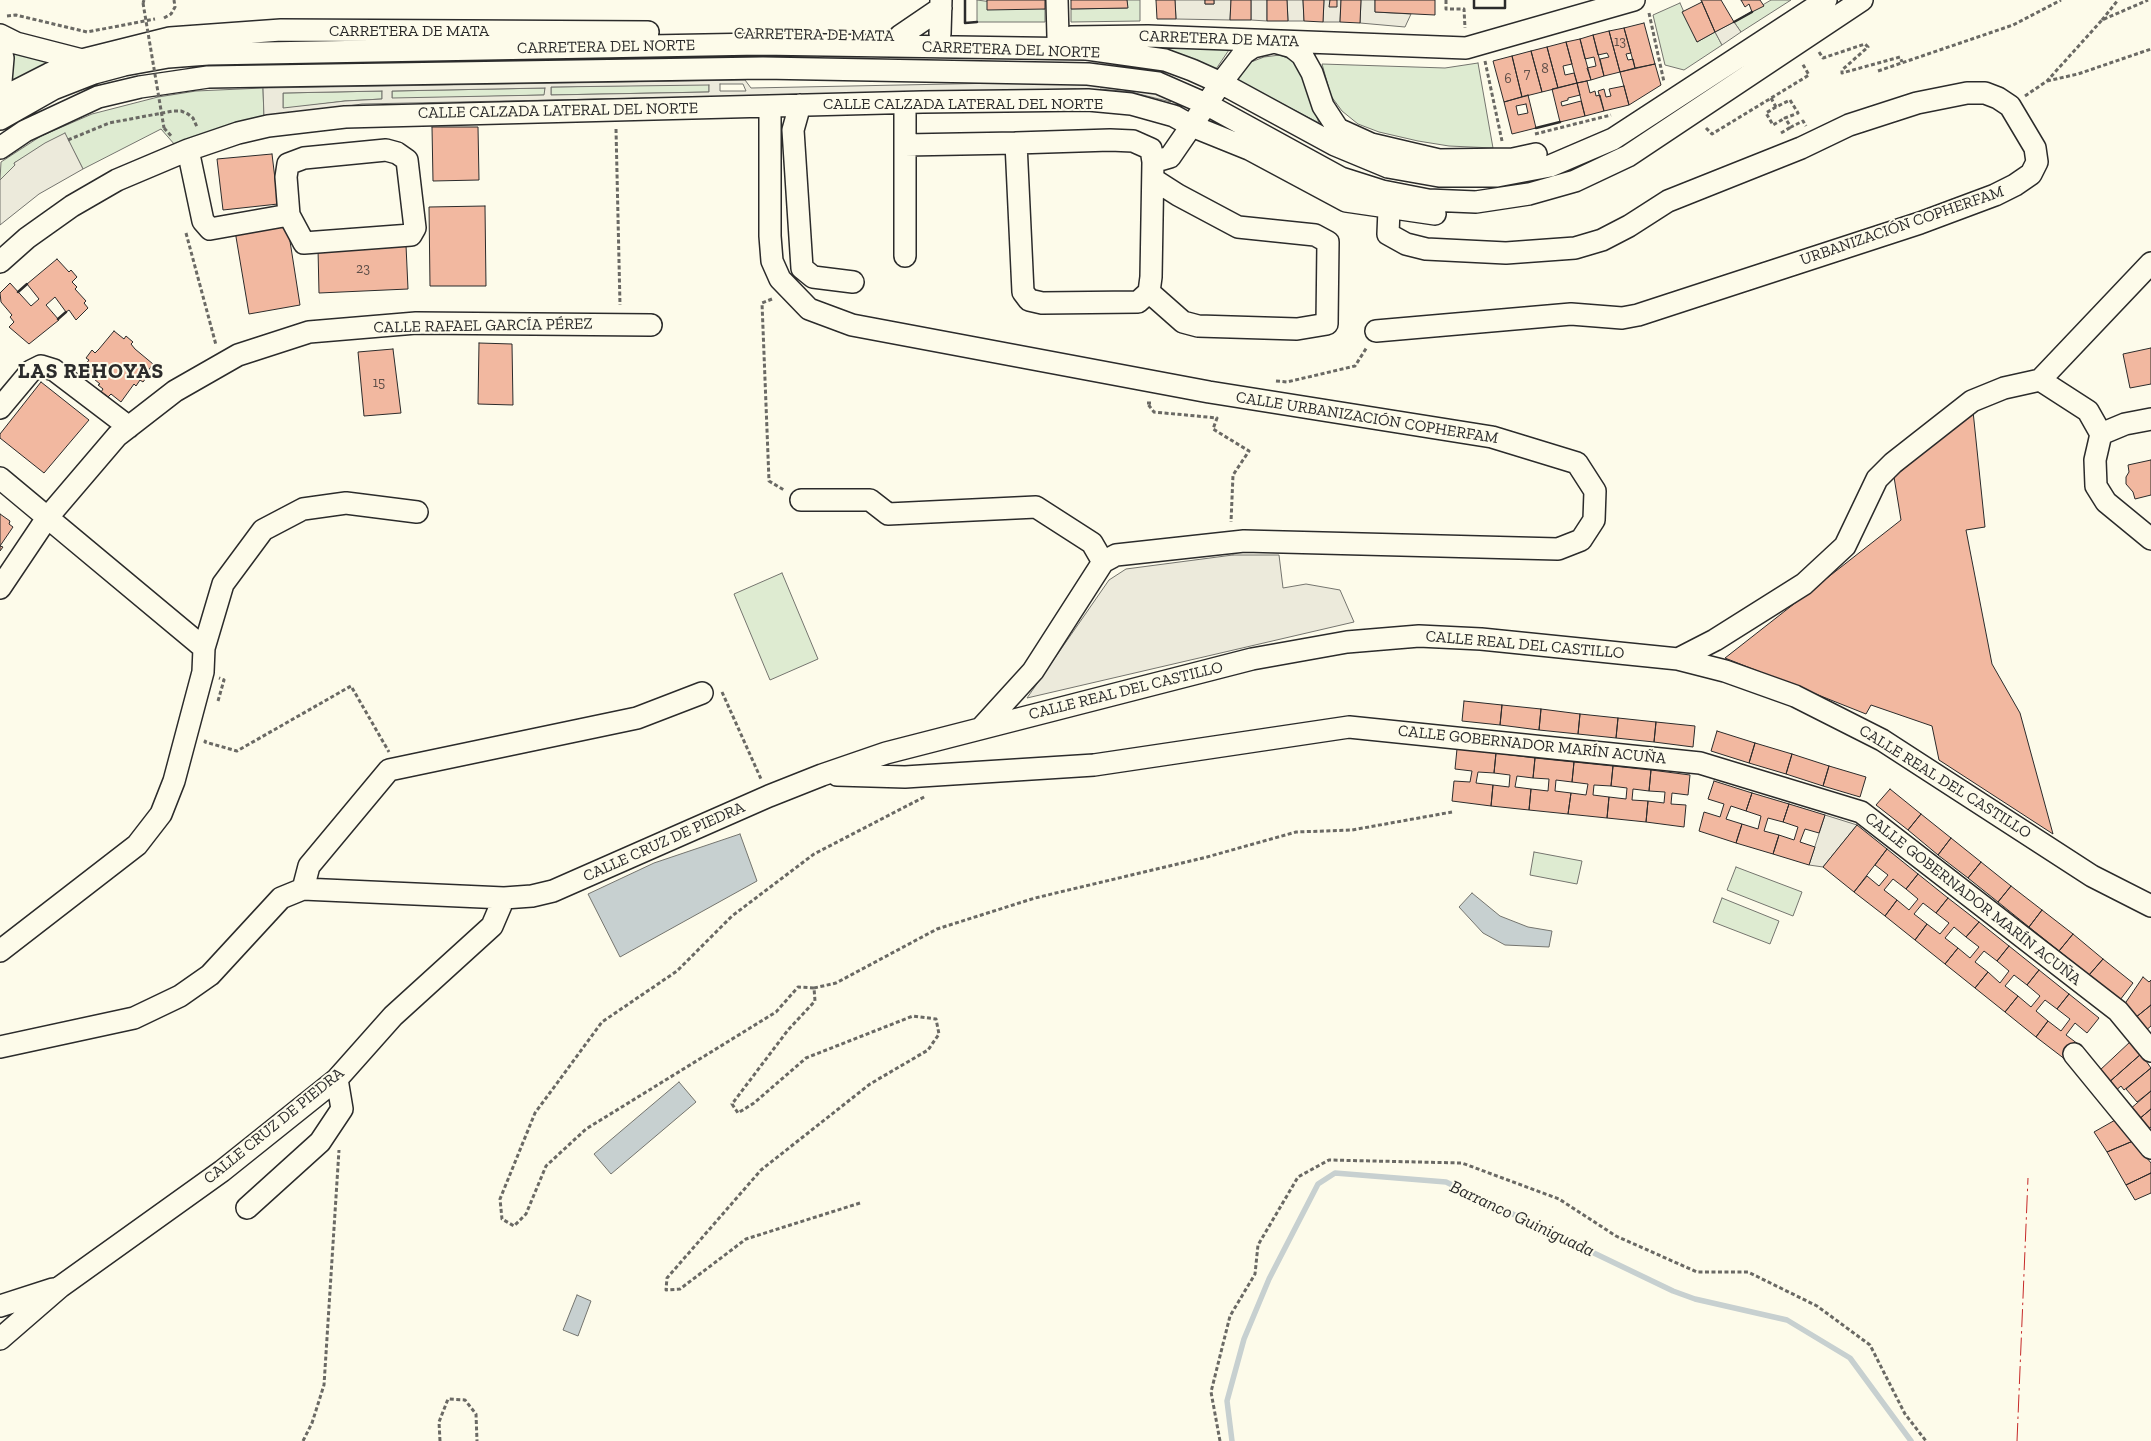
<!DOCTYPE html>
<html>
<head>
<meta charset="utf-8">
<style>
	body { margin:0 }
	canvas { display:block; background:#fdfbea }
</style>
</head>
<body>
<canvas width="2151" height="1441"></canvas>
<script>
const context = document.querySelector('canvas').getContext('2d');
context.lineJoin = 'round';
function fillPath(path, color) { context.fillStyle = color; context.fill(path, 'evenodd'); }
const poly = rows => new Path2D(rows.map(r => 'M' + r).join(''));
function strokePath(path, color, width, dash) { context.strokeStyle = color; context.lineWidth = width; context.lineCap = dash ? 'butt' : 'round'; context.setLineDash(dash || []); context.stroke(path); }
function label(font, color, halo, rows, align = 'center') {
  context.font = font + ' "Zilla Slab",serif'; context.lineWidth = 4; context.setLineDash([]); context.textBaseline = 'middle'; context.strokeStyle = halo; context.fillStyle = color; for (const [text, x, y, turn = 0] of rows) {
    context.save(); context.translate(x, y); context.rotate((+turn || 0) * Math.PI / 180); context.textAlign = isNaN(turn) ? turn : align; if (halo) context.strokeText(text, 0, 0); context.fillText(text, 0, 0); context.restore();
  }
}
const green = poly([
	[977,0,1045,9,1045,22,977,22,977,0],
	[1127,0,1140,0,1140,21,1071,22,1071,9,1127,8,1127,0],
	[1771,0,1791,0,1741,32,1734,22,1771,0],
	[1680,3,1697,42,1715,32,1722,45,1684,70,1665,65,1653,15,1680,3],
	[1135,44,1233,44,1216,69,1198,62,1135,44],
	[12,49,48,59,50,64,11,81,12,49],
	[1280,55,1292,60,1298,66,1319,123,1237,80,1251,62,1264,57,1280,55],
	[1478,63,1493,148,1449,146,1418,141,1379,132,1358,124,1342,111,1331,96,1322,64,1445,68,1478,63],
	[709,84,709,92,551,95,551,87,709,84],
	[263,88,264,118,175,145,161,129,83,169,65,134,14,163,15,165,0,180,1,162,41,136,92,114,158,97,196,91,263,88],
	[545,88,545,95,392,99,392,91,545,88],
	[382,91,382,99,345,101,283,109,283,93,382,91],
	[782,573,818,659,770,680,734,594,782,573],
	[1534,852,1582,861,1577,884,1530,875,1534,852],
	[1736,867,1802,892,1793,916,1727,890,1736,867],
	[1722,898,1779,921,1770,944,1713,922,1722,898]
]);
fillPath(green, '#deebd1');
strokePath(green, '#74746e', 1);
const parking = poly([
	[1175,0,1205,0,1205,4,1214,4,1214,0,1231,0,1230,20,1176,19,1175,0],
	[1251,0,1267,0,1267,21,1251,20,1251,0],
	[1287,0,1303,0,1304,21,1288,21,1287,0],
	[1324,0,1330,0,1330,7,1337,0,1341,0,1340,22,1323,22,1324,0],
	[1361,0,1375,0,1375,12,1411,14,1405,27,1360,23,1361,0],
	[1734,22,1741,32,1722,45,1715,32,1734,22],
	[745,80,751,88,1050,82,1089,83,1136,88,1166,96,1171,102,1131,92,1100,89,1097,92,1079,91,1076,89,362,104,264,118,263,88,745,80],
	[720,84,743,84,746,91,720,91,720,84],
	[709,85,709,92,551,95,551,87,709,85],
	[545,88,544,95,392,98,392,91,545,88],
	[382,91,382,99,345,101,283,108,283,93,382,91],
	[65,133,83,169,39,194,0,225,0,180,15,165,14,163,45,143,65,133],
	[1233,555,1279,555,1283,588,1306,584,1340,590,1354,622,1027,698,1109,580,1126,569,1233,555],
	[1825,815,1857,825,1823,867,1809,865,1825,815]
]);
fillPath(parking, '#eceadb');
strokePath(parking, '#74746e', 1);
const water = poly([
	[740,834,757,881,620,957,588,894,654,863,740,834],
	[1472,893,1500,916,1528,927,1552,931,1549,947,1505,945,1483,933,1459,907,1472,893],
	[679,1082,696,1102,611,1174,594,1154,679,1082],
	[577,1295,591,1301,578,1336,563,1330,577,1295]
]);
fillPath(water, '#c7d0d0');
strokePath(water, '#74746e', 1);
strokePath(poly([
	[1232,1441,1227,1401,1244,1339,1269,1279,1318,1184,1335,1173,1446,1182,1673,1291,1695,1299,1787,1320,1850,1358,1911,1441]
]), '#c7d0d0', 5.5);
const building = poly([
	[987,0,1045,0,1045,9,987,10,987,0],
	[1071,0,1127,0,1128,8,1071,9,1071,0],
	[1156,0,1175,0,1176,19,1157,19,1156,0],
	[1205,0,1214,0,1214,4,1205,4,1205,0],
	[1231,0,1251,0,1251,20,1230,20,1231,0],
	[1267,0,1287,0,1288,21,1267,21,1267,0],
	[1303,0,1324,0,1323,22,1304,21,1303,0],
	[1330,0,1337,0,1337,7,1329,7,1330,0],
	[1341,0,1361,0,1360,23,1340,22,1341,0],
	[1375,0,1435,0,1435,15,1375,12,1375,0],
	[1701,0,1721,0,1734,22,1715,32,1701,0],
	[1741,0,1760,0,1764,6,1752,12,1749,4,1745,7,1741,0],
	[1702,2,1715,32,1697,42,1682,12,1702,2],
	[1644,23,1655,64,1635,68,1624,28,1644,23],
	[1624,28,1631,53,1626,54,1628,60,1633,59,1635,68,1620,72,1609,31,1624,28],
	[1609,31,1620,72,1604,76,1600,59,1609,57,1607,53,1598,55,1593,35,1609,31],
	[1593,35,1604,76,1591,80,1587,68,1596,66,1594,57,1585,59,1580,39,1593,35],
	[1580,39,1591,80,1577,83,1566,42,1580,39],
	[1566,42,1572,64,1563,66,1565,75,1574,73,1577,83,1558,88,1547,47,1566,42],
	[1547,47,1558,88,1542,92,1531,51,1547,47],
	[1531,51,1542,92,1522,97,1512,56,1531,51],
	[1512,56,1522,97,1504,102,1493,61,1512,56],
	[1655,64,1661,85,1629,105,1620,72,1655,64],
	[1587,81,1590,93,1595,91,1596,96,1600,95,1604,111,1585,116,1577,83,1587,81],
	[1577,83,1580,95,1568,98,1568,100,1561,102,1562,106,1581,101,1585,116,1560,122,1552,89,1577,83],
	[1624,86,1629,105,1604,111,1598,91,1604,89,1606,97,1611,96,1609,89,1624,86],
	[1528,95,1536,128,1512,134,1504,102,1528,95],
	[1526,104,1528,113,1518,115,1516,106,1526,104],
	[432,127,478,127,479,180,433,181,432,127],
	[272,154,278,204,223,210,217,159,272,154],
	[485,206,486,286,430,286,429,207,485,206],
	[287,222,300,305,249,314,235,231,287,222],
	[406,245,408,289,319,293,318,249,406,245],
	[57,259,69,272,71,270,77,277,72,282,77,287,75,289,86,301,84,303,88,308,76,320,69,310,66,312,55,297,46,305,59,320,29,344,9,327,14,322,10,317,12,315,1,302,0,293,10,283,31,306,39,299,27,284,57,259],
	[114,331,124,339,126,336,133,342,131,344,135,349,153,364,147,372,149,374,143,382,140,380,136,386,134,384,121,402,111,394,108,397,101,392,103,389,98,385,100,384,82,369,89,360,86,358,92,350,95,353,99,349,114,331],
	[479,343,512,344,513,405,478,404,479,343],
	[2151,348,2151,384,2130,388,2123,354,2151,348],
	[393,349,401,413,364,416,358,352,393,349],
	[41,382,89,420,44,473,0,438,0,434,41,382],
	[1973,411,1985,527,1966,530,1992,664,2020,713,2053,834,1939,760,1932,726,1871,705,1866,714,1725,658,1901,520,1894,477,1973,411],
	[2151,460,2151,495,2135,499,2133,492,2126,484,2126,477,2129,472,2128,465,2151,460],
	[0,514,10,521,9,524,13,527,0,546,3,547,0,551,0,514],
	[1464,701,1502,705,1500,725,1462,721,1464,701],
	[1502,705,1541,709,1539,730,1500,725,1502,705],
	[1541,709,1580,714,1578,734,1539,730,1541,709],
	[1580,714,1618,718,1616,738,1578,734,1580,714],
	[1618,718,1656,722,1654,742,1616,738,1618,718],
	[1656,722,1695,726,1693,747,1654,742,1656,722],
	[1717,731,1755,743,1749,763,1711,751,1717,731],
	[1755,743,1792,754,1786,774,1749,763,1755,743],
	[1457,749,1496,753,1494,773,1478,772,1476,783,1493,785,1491,806,1452,801,1454,781,1470,782,1472,771,1455,769,1457,749],
	[1496,753,1535,758,1533,778,1517,776,1515,787,1531,789,1529,810,1491,806,1493,785,1509,787,1510,775,1494,773,1496,753],
	[1792,754,1829,766,1823,786,1786,774,1792,754],
	[1535,758,1574,762,1572,782,1556,780,1555,791,1571,793,1568,814,1529,810,1531,789,1548,791,1549,779,1533,778,1535,758],
	[1574,762,1613,766,1611,786,1594,785,1593,795,1609,797,1607,818,1568,814,1571,793,1586,795,1588,784,1572,782,1574,762],
	[1613,766,1651,770,1649,791,1633,789,1632,800,1648,801,1646,822,1607,818,1609,797,1626,799,1627,788,1611,786,1613,766],
	[1829,766,1866,777,1860,797,1823,786,1829,766],
	[1651,770,1690,775,1688,795,1672,793,1671,804,1686,805,1684,827,1646,822,1648,801,1664,803,1665,792,1649,791,1651,770],
	[1714,781,1752,793,1746,811,1731,806,1726,819,1742,824,1736,843,1699,831,1704,812,1720,817,1724,804,1708,799,1714,781],
	[1890,789,1921,814,1908,830,1876,805,1890,789],
	[1752,793,1789,804,1783,822,1768,818,1764,831,1779,835,1773,854,1736,843,1742,824,1758,829,1761,816,1746,811,1752,793],
	[1789,804,1825,815,1819,833,1805,829,1800,842,1815,847,1809,865,1773,854,1779,835,1794,840,1798,827,1783,822,1789,804],
	[1921,814,1951,838,1938,855,1908,830,1921,814],
	[1857,825,1887,849,1854,892,1823,867,1857,825],
	[1951,838,1981,862,1968,878,1938,855,1951,838],
	[1887,849,1918,874,1906,889,1893,879,1884,890,1897,900,1885,916,1854,892,1867,876,1879,886,1888,875,1875,865,1887,849],
	[1981,862,2011,886,1998,902,1968,878,1981,862],
	[1918,874,1948,898,1936,913,1923,903,1914,914,1927,924,1915,940,1885,916,1897,900,1909,910,1918,899,1906,889,1918,874],
	[2011,886,2042,910,2029,927,1998,902,2011,886],
	[1948,898,1979,922,1966,937,1954,927,1945,938,1958,948,1945,964,1915,940,1927,924,1940,934,1949,923,1936,913,1948,898],
	[2042,910,2073,934,2059,951,2029,927,2042,910],
	[1979,922,2009,946,1997,961,1984,951,1975,962,1988,972,1975,988,1945,964,1958,948,1970,958,1979,947,1966,937,1979,922],
	[2073,934,2103,959,2089,975,2059,951,2073,934],
	[2009,946,2039,970,2027,985,2014,975,2005,986,2018,996,2005,1012,1975,988,1988,972,2000,983,2009,971,1997,961,2009,946],
	[2103,959,2133,983,2120,1000,2089,975,2103,959],
	[2039,970,2069,994,2057,1009,2045,1000,2036,1011,2048,1021,2036,1037,2005,1012,2018,996,2031,1007,2040,996,2027,985,2039,970],
	[2143,977,2149,982,2151,980,2151,1005,2135,1018,2124,1005,2143,977],
	[2069,994,2099,1018,2087,1033,2075,1023,2066,1035,2078,1044,2066,1060,2036,1037,2048,1021,2061,1031,2070,1019,2057,1009,2069,994],
	[2151,1005,2151,1026,2145,1031,2135,1018,2151,1005],
	[2131,1041,2141,1054,2107,1084,2099,1071,2131,1041],
	[2141,1054,2151,1068,2124,1090,2121,1086,2114,1092,2107,1084,2141,1054],
	[2151,1068,2151,1091,2137,1102,2126,1089,2151,1068],
	[2151,1091,2151,1109,2138,1120,2129,1110,2151,1091],
	[2151,1109,2151,1127,2146,1131,2138,1120,2151,1109],
	[2117,1119,2133,1141,2107,1152,2094,1132,2117,1119],
	[2133,1141,2151,1163,2151,1173,2126,1185,2107,1152,2133,1141],
	[2151,1173,2151,1193,2135,1200,2126,1185,2151,1173]
]);
fillPath(building, '#f2b8a0');
strokePath(building, '#2b2b2b', 1);
const minor = poly([
	[1057,0,1058,37],
	[940,34,941,0],
	[0,35,16,43,82,60],
	[900,36,941,8],
	[1071,37,1148,36,1466,48,1634,0],
	[0,49,3,58,0,93],
	[0,99,49,74,82,60,170,38,281,30,648,32],
	[905,104,905,256],
	[800,105,793,130,802,268,813,277,853,282],
	[770,106,770,236,772,261,780,279,809,309,852,325,1209,392,1492,437,1577,463,1595,491,1594,520,1581,540,1558,549,1244,541,1116,555,1103,562,1033,671,982,727],
	[0,119,53,89,94,73,124,65,168,57,208,54,760,44,1087,49,1165,60,1192,70,1221,83,1335,145,1388,167,1439,176,1497,176,1550,166,1613,139,1826,0],
	[1110,140,1133,141,1151,149,1153,162,1151,277,1149,292,1138,302,1042,303,1029,300,1023,292,1016,143,1110,140],
	[905,145,1016,143],
	[0,148,25,131,98,97,140,87,208,77,763,68,1088,74,1158,83,1206,104,1341,178,1382,191,1428,200,1476,202,1529,194,1575,181,1628,156,1862,0],
	[188,150,203,221,210,229,289,215,286,177,288,164,304,158,386,150,397,153,407,160,415,228,411,235,304,243,289,215],
	[1153,162,1170,157,1221,83,1244,53,1253,47,1274,42,1292,47,1302,55,1312,73,1323,106,1338,129,1371,144,1439,160,1513,159,1536,154],
	[0,262,27,238,72,206,117,180,188,150,238,133,268,126,345,117,923,102,1088,100,1131,104,1174,116,1192,126,1249,149,1346,201,1435,214],
	[1149,292,1183,322,1198,326,1297,329,1327,324,1328,242,1315,235,1238,227,1178,195,1153,179],
	[1376,331,1571,314,1622,318,1638,315,1920,223,1995,195,2015,185,2031,174,2037,162,2035,148,2010,106,1998,98,1985,93,1967,93,1917,103,1849,125,1801,148,1668,201,1629,226,1602,240,1575,248,1506,253,1426,249,1406,244,1388,234,1389,209],
	[2040,380,2088,411,2101,434,2095,460,2096,486,2106,502,2151,539],
	[0,408,31,371,41,366,54,370,129,427],
	[2101,434,2125,424,2151,419],
	[0,478,204,648],
	[801,500,870,500,888,514,1036,507,1092,543,1103,562],
	[0,588,47,518,117,436,175,391,238,355,309,332,416,323,651,325],
	[1678,659,1715,640,1804,584,1845,546,1877,479,1893,463,1972,401,2004,388,2040,380,2151,263],
	[837,775,905,777,1094,765,1349,727,1700,763,1861,812,2118,1011,2151,1051],
	[303,889,309,866,389,770,637,718,702,693],
	[0,951,137,845,161,814,174,781,203,672,204,648,223,584,263,530,303,509,346,503,417,512],
	[0,1047,134,1018,180,996,210,975,281,898,303,889,504,898,532,896,553,891,769,796,822,775,886,753,1252,659,1347,642,1419,636,1481,639,1678,659,1725,671,1795,696,1882,740,2092,876,2151,906],
	[2074,1054,2151,1148],
	[247,1208,320,1142,342,1109,337,1079],
	[0,1306,53,1289],
	[0,1339,60,1287,222,1171,337,1079,393,1016,492,926,504,898]
]);
strokePath(minor, '#2b2b2b', 24);
strokePath(poly([
	[1446,0,1446,9,1464,9,1465,28],
	[143,3,144,0],
	[1649,13,1664,82],
	[7,16,16,15,87,32,155,19],
	[164,18,171,14,175,7,174,0],
	[2102,20,2118,0],
	[1819,52,1823,58,1865,44,1868,47,1842,70,1842,73,1900,57,1902,62],
	[1485,61,1502,141],
	[1878,71,2013,25,2061,0],
	[2047,81,2078,74,2151,49],
	[2025,96,2047,81,2102,20,2148,0],
	[1771,98,1776,107,1790,100,1798,113,1785,118,1791,127,1803,121,1806,126],
	[1776,107,1766,113,1773,125,1785,118],
	[164,128,172,137],
	[1706,128,1712,134,1809,75,1802,63],
	[616,129,620,305],
	[1781,133,1791,127],
	[1535,134,1611,115],
	[68,140,109,123,173,111,181,111,188,114,193,118,197,127],
	[186,233,216,345],
	[772,299,762,303,769,481,784,490],
	[1276,381,1287,382,1355,366,1367,347],
	[1151,403,1147,403,1154,412,1217,418,1213,429,1249,451,1233,475,1231,522],
	[722,692,761,779],
	[218,701,224,680,219,678],
	[206,740,205,742,237,751,351,686,389,752],
	[814,988,836,983,937,929,1035,898,1207,857,1296,832,1352,830,1452,812],
	[860,1203,746,1239,680,1289,666,1290,667,1278,761,1170,870,1084,928,1050,939,1034,936,1019,913,1016,806,1058,754,1103,738,1113,732,1104,788,1030,815,1001,814,988,798,987,776,1012,586,1129,546,1166,526,1214,514,1226,502,1219,500,1199,535,1113,602,1022,677,971,732,916,814,854,926,796],
	[303,1441,312,1423,324,1385,339,1150],
	[440,1441,439,1422,448,1399,465,1400,476,1414,477,1441],
	[1220,1441,1211,1392,1230,1316,1255,1274,1258,1245,1298,1177,1329,1160,1462,1163,1559,1199,1616,1236,1697,1272,1748,1272,1817,1306,1870,1345,1905,1414,1926,1441]
]), '#6a6964', 3, [4, 2.5]);
strokePath(minor, '#fdfbea', 21);
strokePath(poly([
	[143,3,164,128]
]), '#6a6964', 3, [4, 2.5]);
strokePath(poly([
	[965,0,965,23,977,22],
	[1474,0,1474,8,1505,8,1505,0],
	[1734,22,1752,12],
	[1536,128,1560,122],
	[18,292,27,284],
	[58,319,66,312]
]), '#2b2b2b', 2.5);
strokePath(poly([
	[2017,1441,2028,1178]
]), '#c62828', 1, [18, 4, 2.5, 4]);
label('14px', '#5d4e48', null, [
	["13",1620,42],
	["8",1545,69],
	["7",1527,74],
	["6",1508,79],
	["23",363,269],
	["15",379,383]
]);
label('16px', '#2b2b2b', '#fdfbea', [
	["CARRETERA DE MATA",409,31],
	["CARRETERA DE MATA",814,35,1],
	["CARRETERA DE MATA",1219,39,2],
	["CARRETERA DEL NORTE",606,47,-1],
	["CARRETERA DEL NORTE",1011,50,2],
	["CALLE CALZADA LATERAL DEL NORTE",963,104],
	["CALLE CALZADA LATERAL DEL NORTE",558,111,-1],
	["URBANIZACIÓN COPHERFAM",1902,226,-19],
	["CALLE RAFAEL GARCÍA PÉREZ",483,326,-1],
	["CALLE URBANIZACIÓN COPHERFAM",1367,418,9],
	["CALLE REAL DEL CASTILLO",1525,645,5],
	["CALLE REAL DEL CASTILLO",1126,691,-14],
	["CALLE GOBERNADOR MARÍN ACUÑA",1532,745,6],
	["CALLE REAL DEL CASTILLO",1945,782,32],
	["CALLE CRUZ DE PIEDRA",664,842,-24],
	["CALLE GOBERNADOR MARÍN ACUÑA",1973,899,38],
	["CALLE CRUZ DE PIEDRA",274,1126,-39]
]);
label('italic 18px', '#2b2b2b', '#fdfbea', [
	["Barranco Guiniguada",1522,1219,25]
]);
context.letterSpacing = '1px';
label('bold 21px', '#2b2b2b', '#fdfbea', [
	["LAS REHOYAS",91,372]
]);
context.letterSpacing = '0px';
</script>
</body>
</html>
